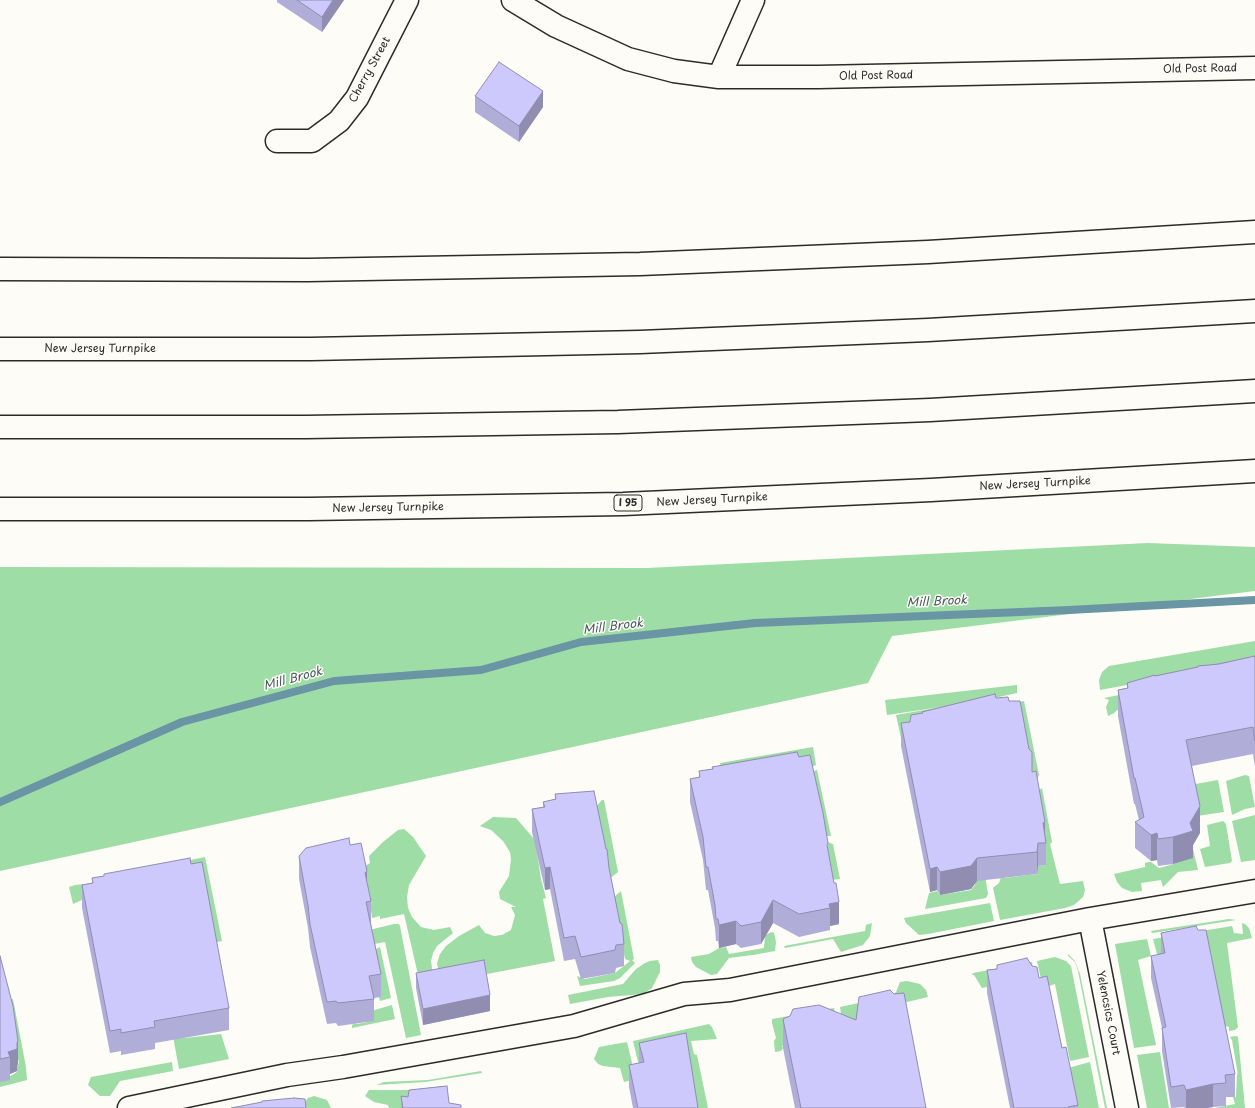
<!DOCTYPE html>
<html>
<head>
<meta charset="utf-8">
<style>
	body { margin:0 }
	canvas { display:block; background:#fdfcf7 }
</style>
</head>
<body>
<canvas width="1255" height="1108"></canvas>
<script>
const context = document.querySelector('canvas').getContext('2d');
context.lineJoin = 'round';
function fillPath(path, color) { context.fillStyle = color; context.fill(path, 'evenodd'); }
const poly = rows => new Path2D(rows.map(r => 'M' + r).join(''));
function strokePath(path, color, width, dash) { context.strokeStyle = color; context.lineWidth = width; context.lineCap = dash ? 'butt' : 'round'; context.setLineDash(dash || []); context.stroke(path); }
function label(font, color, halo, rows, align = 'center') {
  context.font = font + ' "Playpen Sans",sans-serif'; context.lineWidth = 3; context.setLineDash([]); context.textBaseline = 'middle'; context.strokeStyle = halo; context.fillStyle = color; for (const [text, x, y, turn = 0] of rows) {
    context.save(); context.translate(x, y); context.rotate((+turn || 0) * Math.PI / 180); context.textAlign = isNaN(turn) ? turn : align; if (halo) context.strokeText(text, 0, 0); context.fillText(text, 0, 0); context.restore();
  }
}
fillPath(poly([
	[1148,543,1255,547,1255,591,892,636,868,683,0,871,0,567,647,568],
	[1255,641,1255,661,1100,690,1099,680,1102,672,1109,666],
	[1017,685,1017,693,994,698,901,738,896,715,941,707,887,715,885,700],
	[1139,691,1114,713,1108,716,1106,707,1109,700,1104,698],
	[1024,701,1039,775,1037,780,991,706],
	[813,747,816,765,805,770,724,783,720,763],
	[817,770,831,836,823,836,808,773],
	[1245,775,1249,776,1255,807,1245,809,1232,815,1226,781],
	[1218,780,1224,812,1197,816,1190,785],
	[1042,788,1052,842,1050,844,1060,884,1083,881,1085,890,1083,897,1074,905,1065,908,1000,920,993,888,999,883,1001,877,1005,878,1037,874,1038,866,1046,865,1038,791],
	[602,800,604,800,618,872,608,880,594,809],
	[1255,815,1255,860,1241,862,1232,821],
	[493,817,516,818,535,840,541,879,546,898,543,899,555,961,487,974,485,968,439,974,437,963,440,954,446,946,459,936,479,925,485,933,494,936,502,935,511,930,515,915,511,907,516,907,500,899,499,892,509,876,511,859,510,852,503,841,491,830,480,826],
	[1223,821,1226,824,1232,861,1230,863,1205,867,1200,849,1210,846,1207,825],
	[404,829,413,837,426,856,409,885,407,897,408,908,412,917,421,927,434,930,450,927,453,933,437,946,433,953,431,961,433,975,419,979,404,914,380,919,380,916,372,918,365,866,370,863,369,856,383,842,398,830],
	[827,842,833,844,840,879,832,880],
	[1193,849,1198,870,1178,872,1163,887,1161,880,1141,883,1142,891,1132,892,1122,888,1117,882,1114,874,1145,867,1145,863,1148,862,1151,862,1159,868,1167,866,1189,859],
	[205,857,222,941,214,943,176,863],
	[985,876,988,894,986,898,925,909,929,893,937,891,940,895,971,890,975,885,974,877],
	[104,882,93,898,82,900,73,904,69,887,75,885],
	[621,891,634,959,632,960,635,963,620,978,614,981,580,986,577,976,585,979,615,973,630,961,625,959,613,898],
	[990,903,994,921,928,934,919,935,906,923,904,918],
	[1229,919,1236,920,1152,933,1151,931],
	[872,923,870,936,863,945,841,952,833,939,785,948,784,946,865,931,866,925],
	[1242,923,1245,924,1249,928,1252,938,1227,943,1238,1027,1235,1030,1229,1031,1229,1027,1225,1026,1225,1024,1221,1023,1158,958,1153,939,1232,926,1234,933,1243,934],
	[394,924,399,924,400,926,421,1035,406,1038,385,942,369,945,365,931],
	[772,932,774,933,776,942,775,951,753,955,729,958,717,974,711,975,696,967,692,962,691,957,709,954,719,948,726,947,729,954,764,948,765,935],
	[1147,939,1151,956,1138,960,1156,1045,1134,1048,1115,944],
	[380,947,391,998,380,1001,368,953],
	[1068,954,1075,961,1080,974,1107,1108,1105,1108,1078,971,1075,962,1068,956],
	[1055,957,1066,961,1071,966,1089,1057,1070,1061,1055,984,1043,988,1037,961],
	[658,960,660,965,660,972,652,988,643,994,608,997,570,1004,568,995,623,984,636,969,645,963,650,961],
	[1032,962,1034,977,982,988,974,975,972,975,973,973],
	[907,981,920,984,926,990,928,997,907,1002,905,1003,908,1015,858,1026,841,1014,840,1007,892,996,896,992,900,982],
	[13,999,26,1067,27,1080,0,1087,0,1082,17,1072,17,1065,19,1063,6,1002],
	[392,1005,395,1019,352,1028,352,1025,355,1023,357,1024,368,1022,371,1011],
	[834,1008,838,1027,782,1046,783,1048,781,1051,775,1052,774,1041,776,1038,772,1023,772,1019],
	[709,1024,712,1027,717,1039,691,1041,694,1054,697,1055,708,1108,697,1108,639,1066,633,1041],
	[172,1031,185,1038,221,1034,229,1059,179,1069],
	[1236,1036,1238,1037,1245,1108,1215,1108,1235,1104,1233,1097,1236,1097,1237,1073,1238,1075,1232,1040,1230,1037],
	[627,1042,633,1067,632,1080,624,1082,620,1068,603,1066,598,1064,594,1059,599,1047],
	[1160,1052,1169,1108,1147,1108,1137,1055],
	[172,1062,173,1071,120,1081,110,1096,100,1096,88,1085,91,1077],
	[1090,1062,1099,1108,1076,1108,1068,1068],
	[481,1071,482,1073,425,1082,376,1085,384,1082,428,1080],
	[443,1086,447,1108,389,1108,388,1105,374,1102,365,1096,369,1090,410,1090],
	[314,1096,327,1100,331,1108,301,1108,308,1098]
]), '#9edda5');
strokePath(poly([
	[0,802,182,722,334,681,481,670,581,642,755,623,1069,610,1255,600]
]), '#6995a4', 8);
const minor = poly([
	[513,0,556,26,628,59,674,71,719,77,818,77,1255,68],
	[719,77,753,0],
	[277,141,312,141,339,121,357,98,407,0],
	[1090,919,1127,1108],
	[129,1108,287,1075,343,1067,574,1026,684,994,730,990,1090,919,1255,891]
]);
const highway = poly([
	[0,269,308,270,640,264,928,252,1255,232],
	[0,349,311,349,640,342,928,330,1255,311],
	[0,427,306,427,618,422,930,410,1255,391],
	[0,509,309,509,623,504,931,490,1255,471]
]);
strokePath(minor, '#2b2b2b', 25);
strokePath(highway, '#2b2b2b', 25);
strokePath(minor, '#fdfcf7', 22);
strokePath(highway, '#fdfcf7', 22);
fillPath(poly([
	[277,0,344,0,322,32,277,2],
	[475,96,543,107,519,142,475,112],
	[1255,656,1255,767,1253,754,1192,766,1200,833,1193,845,1193,858,1173,864,1158,866,1157,860,1151,861,1135,848,1135,822,1139,820,1135,804,1134,804,1118,716,1118,690,1127,688,1127,683,1155,676],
	[996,698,1032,772,1046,843,1046,865,1038,866,1037,874,977,881,971,889,940,895,937,890,930,892,901,746,901,723,910,722,922,713],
	[799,757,828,850,839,924,830,926,830,930,799,937,773,923,761,944,741,948,736,944,719,948,718,941,716,941,715,928,708,890,706,890,703,860,690,802,690,779,699,777,699,771,712,769,712,767],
	[555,794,609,868,624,944,624,966,616,968,615,973,581,979,575,959,564,961,550,889,545,890,532,832,532,809,543,807,543,802,555,799],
	[350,845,367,884,371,901,371,924,381,974,381,997,374,998,374,1021,338,1026,336,1023,327,1024,310,947,308,928,299,879,299,856],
	[104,874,229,1008,229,1030,155,1043,155,1049,121,1055,121,1051,110,1053,82,908,82,885,92,883,92,878,104,876],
	[1161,933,1235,1074,1235,1097,1226,1097,1226,1106,1213,1107,1207,1108,1185,1108,1184,1107,1171,1108,1162,1051,1162,1028,1151,978,1151,956,1161,954],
	[0,956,18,1064,17,1065,17,1071,10,1074,10,1080,0,1082],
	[997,965,1032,966,1039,978,1062,1048,1078,1105,1078,1108,1010,1108,987,993,987,970,997,969],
	[416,973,490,1011,423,1025,416,988],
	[783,1019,926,1108,795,1108,783,1048],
	[639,1043,698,1108,633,1108,629,1087,629,1065,639,1063],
	[401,1096,449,1103,461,1108,401,1108]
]), '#b1add9');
fillPath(poly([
	[333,0,344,0,322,32,322,17],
	[543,91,543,107,519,142,519,126],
	[1200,806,1200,833,1193,845,1193,858,1173,864,1173,837,1190,823],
	[1045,822,1045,843,1043,823],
	[1157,833,1157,860,1151,861,1151,835],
	[1038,843,1038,866,1037,874,1037,852],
	[977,858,977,881,971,889,940,895,940,872],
	[550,867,550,889,545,890,545,868],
	[937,867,937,890,930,892,930,869],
	[367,871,367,894,365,873],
	[773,900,773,923,761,944,761,922],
	[839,902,839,924,830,926,830,908,829,904],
	[736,921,736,944,719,948,719,925],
	[490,995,490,1011,423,1025,423,1009],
	[18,1041,18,1064,17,1065,17,1071,10,1074,10,1057,8,1052],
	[1213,1084,1213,1107,1207,1108,1186,1108,1186,1090]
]), '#908db0');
const building = poly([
	[297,0,333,0,322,17,297,0],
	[499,62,543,91,519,126,475,96,499,62],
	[1255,656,1255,741,1253,727,1186,740,1200,806,1190,823,1193,831,1173,837,1158,839,1157,833,1151,835,1135,822,1144,817,1135,778,1134,778,1118,690,1128,688,1127,683,1155,675,1155,676,1198,667,1198,666,1219,664,1255,656],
	[995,694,996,698,1008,697,1009,701,1020,701,1029,749,1032,752,1032,772,1036,771,1045,822,1043,823,1046,843,1038,843,1037,852,977,858,971,866,940,872,937,867,930,869,901,723,910,722,911,715,923,713,922,712,995,694],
	[797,752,799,757,810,755,823,813,828,843,827,845,834,883,836,883,839,902,829,904,830,908,799,914,773,900,761,922,741,926,736,921,719,925,718,919,716,919,715,905,708,867,706,867,703,837,690,779,700,777,699,771,713,769,712,767,797,752],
	[594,791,606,849,607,849,609,868,620,923,622,924,624,944,616,945,615,950,581,957,575,936,564,938,550,867,545,868,532,809,545,807,543,802,556,799,555,794,594,791],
	[349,838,350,845,361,843,367,871,365,873,371,901,366,902,381,974,369,976,374,999,338,1003,336,1001,327,1002,310,924,308,905,299,856,306,848,349,838],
	[190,858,191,864,202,862,229,1008,154,1021,155,1027,121,1033,121,1029,110,1031,82,885,93,883,92,878,104,876,104,874,190,858],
	[1196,926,1198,930,1206,930,1235,1074,1225,1075,1226,1083,1213,1084,1186,1090,1184,1085,1171,1087,1162,1028,1166,1027,1151,956,1165,953,1161,933,1196,926],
	[0,956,13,1006,18,1041,17,1043,17,1049,8,1052,10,1057,0,1059,0,956],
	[1027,958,1032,966,1037,967,1039,978,1047,976,1062,1048,1066,1047,1078,1105,1068,1107,1068,1108,1014,1108,987,970,997,969,997,965,1027,958],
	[484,960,490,995,423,1009,416,973,484,960],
	[890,990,894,994,904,993,926,1108,801,1108,783,1019,790,1016,793,1009,819,1005,856,1020,859,997,890,990],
	[686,1033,698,1108,638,1108,629,1065,644,1062,639,1043,686,1033],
	[447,1086,449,1103,461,1105,461,1108,403,1108,401,1096,408,1097,409,1090,447,1086],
	[294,1098,305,1099,306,1108,231,1108,262,1102,262,1101,294,1098]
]);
fillPath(building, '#cec9fc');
strokePath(building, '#908db0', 1);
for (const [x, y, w] of [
	[628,503,28]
]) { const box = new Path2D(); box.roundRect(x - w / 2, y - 8, w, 16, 3); context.fillStyle = '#fdfcf7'; context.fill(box); strokePath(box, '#2b2b2b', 1); }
label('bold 10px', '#2b2b2b', null, [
	["I 95",628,503]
]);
label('11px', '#2b2b2b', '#fdfcf7', [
	["Old Post Road",1200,69,-1],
	["Cherry Street",370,70,-61],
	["Old Post Road",876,76,-1],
	["New Jersey Turnpike",100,349],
	["New Jersey Turnpike",1035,484,-3],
	["New Jersey Turnpike",712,500,-3],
	["New Jersey Turnpike",388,508,-1],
	["Yelencsics Court",1108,1013,79]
]);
label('italic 12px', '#45575d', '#fdfcf7', [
	["Mill Brook",937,602,-3],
	["Mill Brook",613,627,-7],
	["Mill Brook",293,679,-15]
]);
</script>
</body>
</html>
